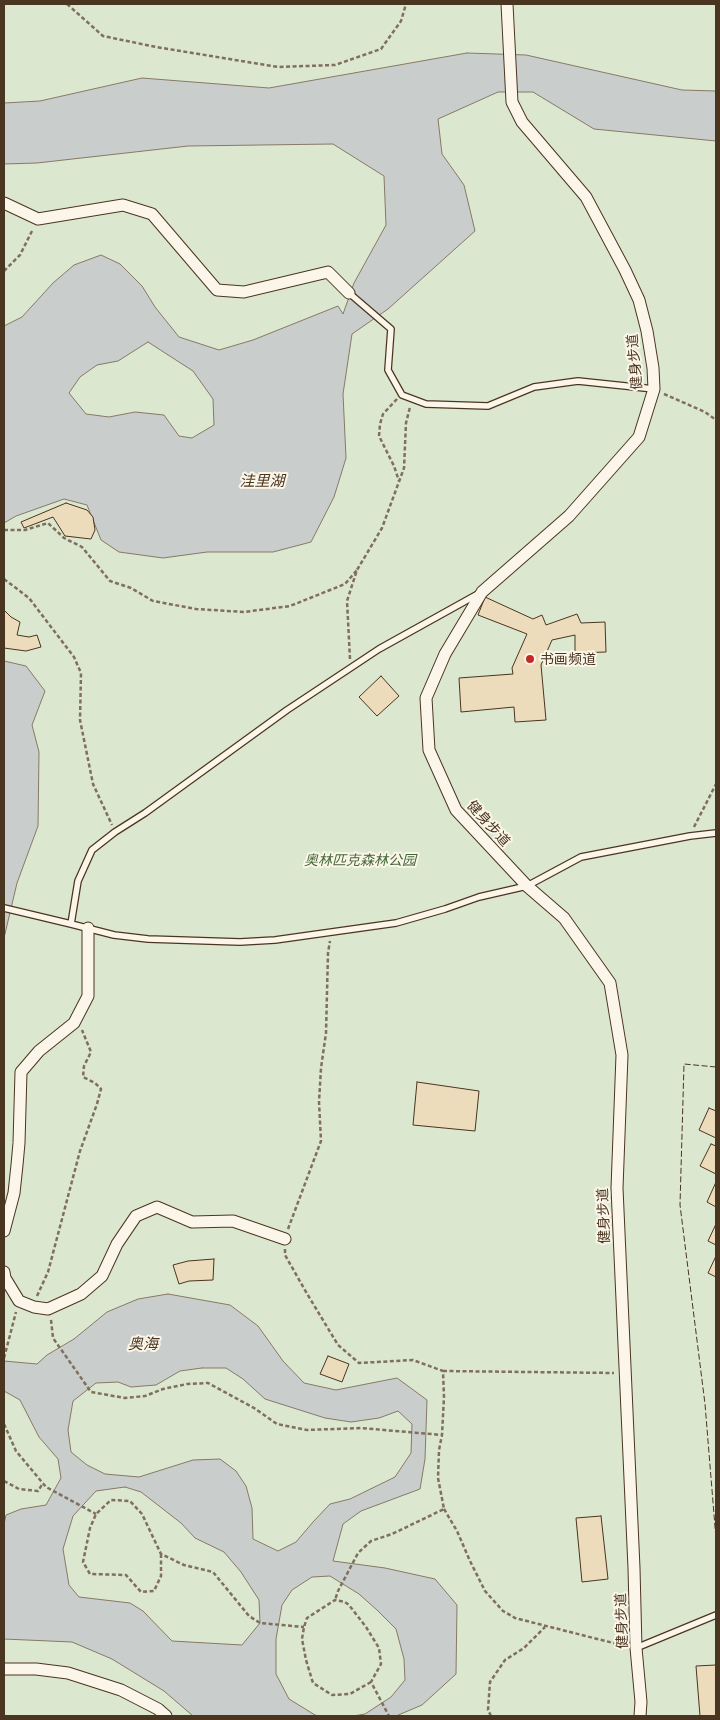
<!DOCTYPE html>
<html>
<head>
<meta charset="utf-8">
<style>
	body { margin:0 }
	#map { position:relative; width:720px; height:1720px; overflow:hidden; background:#fbf6e9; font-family:Georgia,serif }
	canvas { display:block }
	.frame { position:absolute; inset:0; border:5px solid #4a3520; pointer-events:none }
</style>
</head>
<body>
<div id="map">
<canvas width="720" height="1720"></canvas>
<div class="frame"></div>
</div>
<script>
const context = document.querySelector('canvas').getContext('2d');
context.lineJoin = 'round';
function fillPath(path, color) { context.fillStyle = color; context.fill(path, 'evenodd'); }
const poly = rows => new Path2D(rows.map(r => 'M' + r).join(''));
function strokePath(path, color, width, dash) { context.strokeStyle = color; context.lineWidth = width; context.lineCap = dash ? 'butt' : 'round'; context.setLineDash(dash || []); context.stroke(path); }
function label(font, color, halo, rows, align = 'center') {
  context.font = font + ' Georgia,"Noto Sans SC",serif'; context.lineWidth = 4; context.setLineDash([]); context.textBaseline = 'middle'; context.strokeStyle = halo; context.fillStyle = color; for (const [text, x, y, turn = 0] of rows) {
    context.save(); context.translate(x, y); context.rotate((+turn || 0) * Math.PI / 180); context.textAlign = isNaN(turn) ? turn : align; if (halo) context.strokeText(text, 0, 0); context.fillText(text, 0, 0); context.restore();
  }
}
const green = poly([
	[4,4,716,4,716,1716,4,1716,4,4]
]);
fillPath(green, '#dce7d0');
strokePath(green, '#887966', 1);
const water = poly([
	[467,53,526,55,682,90,716,91,716,141,594,129,533,92,498,92,438,119,442,154,464,185,475,231,388,309,352,334,343,394,346,458,334,497,311,542,273,552,207,552,163,558,119,552,101,540,87,505,64,499,16,516,4,523,4,326,22,317,53,283,74,265,101,255,120,264,142,286,155,307,179,337,219,350,253,340,338,306,343,314,354,283,386,225,384,176,333,144,188,146,37,163,4,164,4,103,40,101,142,78,269,88,467,53],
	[148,342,193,371,213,399,214,425,192,438,179,436,164,415,135,412,109,417,86,414,69,393,80,377,97,365,118,361,148,342],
	[4,661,26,666,45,691,32,725,39,752,38,826,17,883,4,938,4,661],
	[168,1294,230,1305,258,1326,283,1361,304,1383,336,1390,397,1378,427,1400,425,1459,420,1489,361,1511,343,1524,333,1561,385,1568,435,1579,457,1605,456,1674,422,1705,396,1716,353,1716,365,1714,391,1697,405,1680,404,1659,396,1629,377,1610,359,1594,330,1576,312,1577,292,1590,282,1605,276,1639,276,1674,289,1699,315,1715,319,1716,193,1716,164,1691,112,1659,72,1642,4,1639,4,1524,6,1515,21,1509,46,1505,61,1478,58,1459,39,1437,20,1400,4,1391,4,1361,37,1364,47,1355,74,1339,107,1312,138,1299,168,1294],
	[202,1368,226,1368,243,1379,265,1399,325,1418,351,1422,379,1418,398,1411,412,1424,411,1453,395,1477,350,1499,330,1504,313,1522,296,1542,278,1551,253,1539,252,1508,246,1486,236,1471,220,1459,193,1460,139,1477,105,1474,87,1465,71,1452,68,1430,73,1401,96,1383,118,1382,131,1387,156,1385,180,1371,202,1368],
	[125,1487,141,1492,181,1523,195,1538,224,1552,241,1572,259,1600,260,1623,242,1645,172,1641,143,1611,130,1603,79,1597,69,1585,63,1549,73,1516,96,1491,125,1487]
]);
fillPath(water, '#c9cecd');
strokePath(water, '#887966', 1);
const building = poly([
	[66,503,87,510,93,517,95,530,91,539,65,536,53,517,24,528,21,522,66,503],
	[485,597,533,619,542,615,546,625,577,614,581,623,605,622,606,652,575,653,575,635,552,640,541,665,546,720,515,722,514,707,461,712,459,678,513,674,512,668,527,634,478,615,485,597],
	[4,610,11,617,20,622,17,635,29,637,37,635,41,647,26,651,4,648,4,610],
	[381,676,399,696,377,716,359,697,381,676],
	[417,1082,479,1091,475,1131,413,1125,417,1082],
	[709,1108,716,1111,716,1138,699,1130,709,1108],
	[711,1144,716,1146,716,1174,700,1166,711,1144],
	[716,1182,716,1207,707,1202,716,1182],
	[716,1224,716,1245,708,1241,716,1224],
	[716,1256,716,1277,708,1273,716,1256],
	[214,1259,213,1280,189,1281,179,1284,173,1265,188,1261,214,1259],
	[328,1356,349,1364,342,1382,320,1374,328,1356],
	[601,1516,608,1579,582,1582,576,1518,601,1516],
	[716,1665,716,1716,700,1716,696,1666,716,1665]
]);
fillPath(building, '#ecdcbc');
strokePath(building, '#4a3520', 1);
const lane = poly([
	[349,293,391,329,388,370,402,395,426,404,488,406,534,387,578,381,654,389],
	[4,908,71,924,78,881,92,850,115,832,145,813,287,710,379,649,478,594],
	[71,924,114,935,148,939,240,942,275,940,396,923,445,909,479,897,527,886,581,857,690,836,716,833],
	[636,1648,716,1615]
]);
const street = poly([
	[507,4,512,102,522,122,586,197,625,270,639,300,647,331,653,368,654,389,639,437,569,516,482,592,445,654,426,698,429,750,456,810,527,886,564,918,610,983,622,1055,617,1188,634,1568,636,1648,641,1702,640,1716],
	[4,203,38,219,123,205,152,214,217,290,244,292,328,272,349,293],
	[4,1231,14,1193,17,1165,19,1143,21,1072,39,1051,74,1023,88,996,88,928],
	[4,1272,5,1278,19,1301,34,1307,48,1309,81,1294,102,1276,117,1244,136,1216,157,1207,192,1222,233,1221,285,1239],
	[4,1669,36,1669,68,1673,121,1690,158,1709,166,1716]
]);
strokePath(lane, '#4a3520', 8);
strokePath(street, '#4a3520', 13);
strokePath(poly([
	[67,4,103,36,156,47,278,67,335,65,381,49,401,21,406,4],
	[4,271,20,255,33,229],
	[664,394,705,412,716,420],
	[397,399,383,414,380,424,379,436,394,466,399,481],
	[4,530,25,530,48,523,64,538,82,547,110,581,131,588,153,601,196,609,244,612,290,606,345,584,357,570],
	[4,579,29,598,74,657,81,673,80,720,93,784,112,825],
	[350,659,347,601,357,570,382,528,404,468,406,423,410,407],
	[694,827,716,784],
	[288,1229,321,1141,319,1102,321,1068,326,1033,328,953,330,941],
	[285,1249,285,1255,306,1292,338,1345,359,1363,413,1360,443,1371,444,1397,442,1435,439,1450,438,1478,444,1509,392,1534,371,1541,358,1553,338,1591,335,1600],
	[37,1296,48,1272,80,1151,97,1104,101,1089,95,1083,83,1077,84,1066,91,1052,82,1030],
	[51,1320,53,1338,91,1392,125,1398,145,1396,163,1389,187,1384,208,1383,254,1408,277,1424,307,1430,361,1428,442,1435],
	[4,1358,16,1312],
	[443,1371,614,1373],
	[4,1424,16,1451,46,1487,96,1514],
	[4,1481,19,1489,38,1491,43,1483],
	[444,1509,457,1531,470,1561,485,1591,503,1611,515,1618,625,1646],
	[161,1554,161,1576,154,1591,141,1592,126,1575,90,1574,83,1562,90,1528,96,1514,111,1500,130,1501,142,1514,161,1554,184,1565,213,1572,249,1616,260,1623,304,1627],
	[371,1682,350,1694,332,1695,313,1683,306,1660,302,1639,304,1627,307,1618,335,1600,345,1602,349,1605,366,1627,379,1648,381,1664,371,1682,389,1716],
	[491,1716,488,1710,490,1682,505,1660,524,1648,545,1627]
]), '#7f6f5c', 2.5, [4, 2.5]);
strokePath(lane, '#fbf6e9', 5.5);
strokePath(street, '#fbf6e9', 11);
strokePath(poly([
	[716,1067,684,1064,680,1205,705,1404,716,1539]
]), '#4a3520', 1, [6, 2.5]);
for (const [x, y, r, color] of [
	[530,659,5,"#c62828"]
]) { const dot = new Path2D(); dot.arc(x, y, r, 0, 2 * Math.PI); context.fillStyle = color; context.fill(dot); strokePath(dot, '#fbf6e9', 2); }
label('14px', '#4a3520', '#fbf6e9', [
	["健身步道",634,362,-95],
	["健身步道",489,823,48],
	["健身步道",603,1216,-92],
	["健身步道",621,1621,-92]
]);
label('14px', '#4a3520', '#fbf6e9', [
	["书画频道",540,659]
], 'left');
label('italic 14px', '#436837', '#fbf6e9', [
	["奥林匹克森林公园",360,860]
]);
label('italic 15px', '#4a3520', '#fbf6e9', [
	["洼里湖",262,480],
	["奥海",143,1343]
]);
</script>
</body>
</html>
